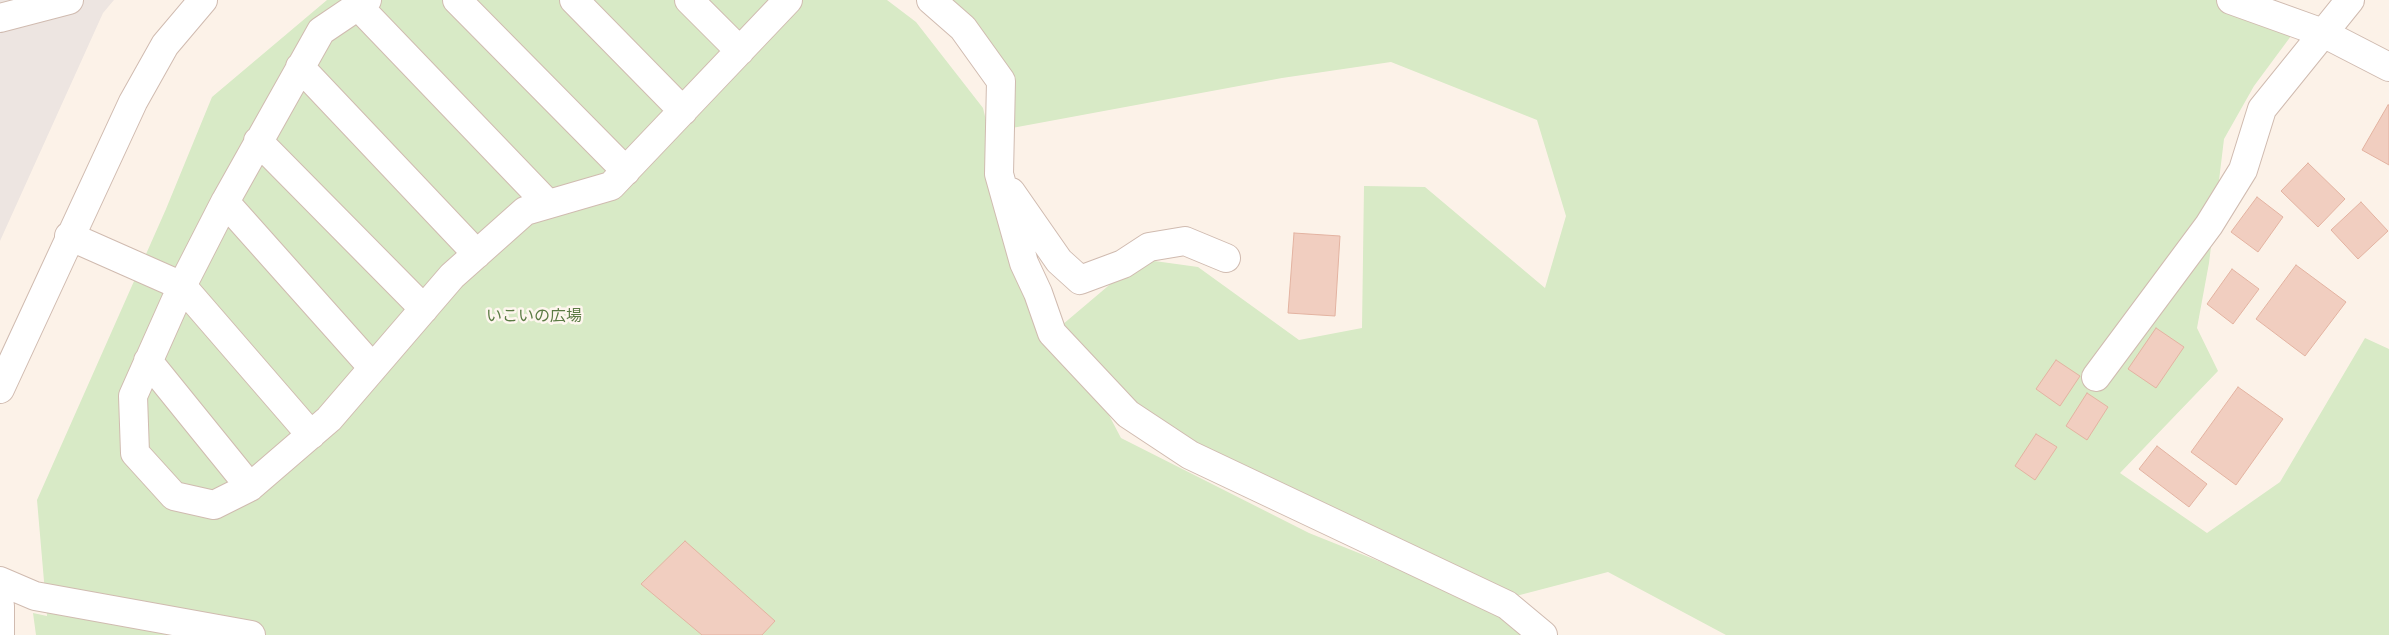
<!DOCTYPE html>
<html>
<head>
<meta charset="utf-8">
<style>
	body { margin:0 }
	canvas { display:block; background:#fcf2e8 }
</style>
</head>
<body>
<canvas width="2389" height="635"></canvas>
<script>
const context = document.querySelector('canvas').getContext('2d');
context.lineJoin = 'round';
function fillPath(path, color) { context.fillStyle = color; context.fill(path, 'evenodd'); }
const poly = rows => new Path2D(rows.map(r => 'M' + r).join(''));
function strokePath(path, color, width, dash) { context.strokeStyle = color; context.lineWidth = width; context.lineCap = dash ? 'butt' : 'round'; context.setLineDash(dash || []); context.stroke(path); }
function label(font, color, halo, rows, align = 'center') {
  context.font = font + ' "Sofia Sans Condensed","Noto Sans JP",sans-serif'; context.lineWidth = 5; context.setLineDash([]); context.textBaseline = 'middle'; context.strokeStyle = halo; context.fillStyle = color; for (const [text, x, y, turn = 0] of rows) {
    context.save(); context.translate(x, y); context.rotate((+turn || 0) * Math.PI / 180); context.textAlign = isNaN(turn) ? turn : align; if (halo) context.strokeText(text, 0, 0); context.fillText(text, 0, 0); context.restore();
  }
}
fillPath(poly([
	[0,0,114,0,103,13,0,241]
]), '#ede5e1');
fillPath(poly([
	[327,0,887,0,916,22,983,108,999,174,1062,325,1140,259,1198,267,1299,340,1362,328,1364,186,1425,187,1545,288,1566,216,1537,120,1391,62,1282,78,1012,128,963,28,928,0,2275,0,2291,36,2254,86,2224,139,2209,263,2197,328,2218,371,2120,473,2207,533,2280,482,2365,338,2389,349,2389,635,1726,635,1608,572,1516,596,1190,455,1082,364,1121,438,1309,533,1503,611,1526,635,36,635,33,613,47,616,37,500,166,209,212,97]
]), '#d8eac6');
const building = poly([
	[2388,105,2389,105,2389,165,2362,150,2388,105],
	[2308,163,2345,199,2318,227,2281,191,2308,163],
	[2257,197,2283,217,2258,252,2231,232,2257,197],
	[2361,202,2388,231,2358,259,2331,230,2361,202],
	[1294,233,1340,236,1335,316,1288,313,1294,233],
	[2296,265,2346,302,2305,356,2256,319,2296,265],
	[2232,269,2259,289,2233,324,2207,304,2232,269],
	[2156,328,2184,347,2156,388,2128,369,2156,328],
	[2056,360,2080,376,2060,406,2036,389,2056,360],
	[2238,387,2283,419,2236,485,2191,452,2238,387],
	[2087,393,2108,407,2087,440,2066,426,2087,393],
	[2036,434,2057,447,2035,480,2015,466,2036,434],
	[2157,446,2207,484,2189,507,2139,469,2157,446],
	[685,541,775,621,762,635,702,635,641,584,685,541]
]);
fillPath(building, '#f1cec0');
strokePath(building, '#e3b3a1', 1);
const minor = poly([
	[367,0,321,31,225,202,182,286,133,396,135,453,174,496,214,505,250,487,329,419,452,276,525,211,611,186,788,0],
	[457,0,626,171],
	[574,0,683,111],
	[689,0,740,51],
	[931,0,963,28,1001,81,999,174,1024,263,1038,293,1052,333,1128,414,1190,455,1507,605,1543,635],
	[2231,0,2323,33,2389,67],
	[358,6,548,204],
	[0,18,69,0],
	[300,67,477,254],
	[258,141,424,309],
	[1011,192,1059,261,1080,280,1123,264,1149,247,1185,241,1226,258],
	[225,202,373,368],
	[69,236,182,286,311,435],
	[148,361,250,487],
	[2096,377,2209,225,2243,170,2262,109,2350,0],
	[0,389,133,102,165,45,203,0],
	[0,581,35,596,251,635],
	[0,606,0,635]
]);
strokePath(minor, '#d0bbb0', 30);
strokePath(minor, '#fff', 28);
label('16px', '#5b7b44', '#fef6ee', [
	["いこいの広場",534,317]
]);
</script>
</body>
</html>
